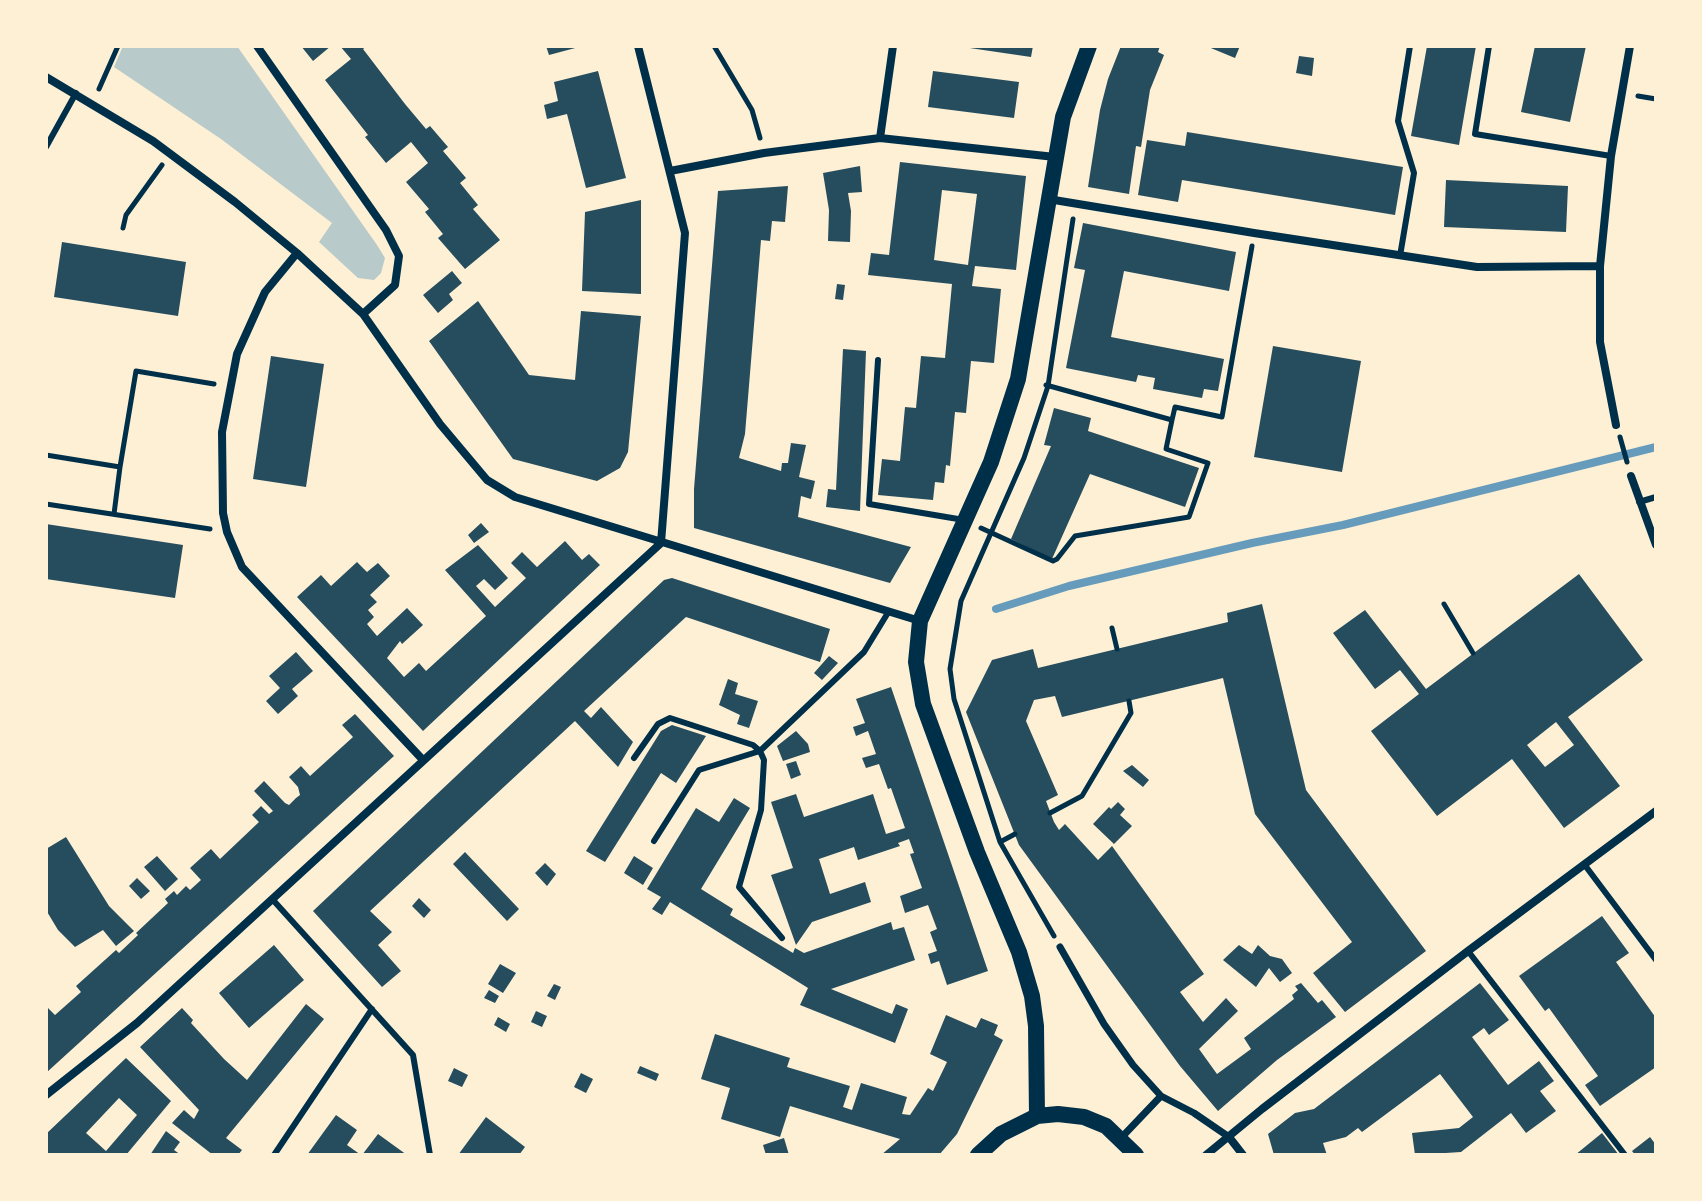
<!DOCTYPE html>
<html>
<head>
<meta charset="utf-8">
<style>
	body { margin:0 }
	#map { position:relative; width:1702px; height:1201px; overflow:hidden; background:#fdf0d5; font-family:Cabin,sans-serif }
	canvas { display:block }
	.frame { position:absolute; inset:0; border:48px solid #fdf0d5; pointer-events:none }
</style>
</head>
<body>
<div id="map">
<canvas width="1702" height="1201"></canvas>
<div class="frame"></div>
</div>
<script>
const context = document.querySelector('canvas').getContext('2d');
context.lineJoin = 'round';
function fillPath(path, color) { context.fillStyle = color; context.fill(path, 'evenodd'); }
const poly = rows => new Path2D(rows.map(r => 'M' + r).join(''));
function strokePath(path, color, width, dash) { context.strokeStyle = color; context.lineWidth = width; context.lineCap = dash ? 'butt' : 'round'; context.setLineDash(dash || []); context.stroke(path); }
fillPath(poly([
	[123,46,237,46,377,245,385,258,381,273,374,280,358,278,319,242,332,223,221,139,114,67]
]), '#b9caca');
strokePath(poly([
	[996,609,1069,586,1252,543,1343,525,1656,447]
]), '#669bbc', 8);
fillPath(poly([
	[301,46,331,46,313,61],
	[340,46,367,46,363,49,405,104,426,129,430,126,448,147,443,151,466,178,460,183,478,205,473,209,500,240,465,269,438,238,443,234,425,212,429,209,406,182,428,163,411,142,386,163,365,137,368,135,325,80,351,59],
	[546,46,579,46,579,47,549,55],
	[956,46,1033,46,1031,57],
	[1121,46,1160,46,1158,52,1164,55,1150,90,1141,147,1136,146,1129,194,1088,187,1100,110,1108,79],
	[1206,46,1240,46,1235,58],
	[1427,46,1476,46,1459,145,1411,136],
	[1535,46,1586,46,1570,122,1521,112],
	[1299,56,1314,58,1312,76,1296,73],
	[598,71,626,178,586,188,567,114,547,119,544,105,558,101,554,82],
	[933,71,1019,82,1014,118,928,107],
	[1187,132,1403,167,1395,215,1182,180,1178,202,1138,195,1147,140,1185,146],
	[900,162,1026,176,1016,270,975,266,972,286,1001,289,994,363,971,361,966,413,955,412,950,466,946,465,944,483,935,482,933,500,878,495,882,459,900,461,905,407,916,408,921,356,945,358,952,284,868,275,871,253,889,255],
	[942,190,977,194,968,265,934,260],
	[860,166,862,192,848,193,851,211,850,242,828,241,829,210,823,173],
	[1446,180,1568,186,1566,232,1444,227],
	[788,186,785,222,772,221,770,241,761,240,745,434,739,458,781,471,782,463,788,463,791,443,806,445,799,477,815,481,811,499,801,496,798,517,911,547,890,583,694,528,694,489,718,191],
	[641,200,641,294,582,291,585,212],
	[1083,223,1236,252,1229,291,1124,271,1111,337,1224,359,1218,391,1204,389,1202,398,1153,389,1155,378,1138,375,1136,382,1066,368,1085,270,1074,268],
	[62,242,186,262,178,316,54,297],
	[452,271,462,283,449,294,453,300,438,313,423,295],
	[837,284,845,285,843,300,835,299],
	[478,301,529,375,575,380,581,311,641,316,628,452,620,468,597,481,513,459,429,341],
	[1273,346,1361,361,1342,472,1254,457],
	[843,349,866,351,860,511,826,507,828,489,836,490],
	[271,356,324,364,306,487,253,479],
	[1054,408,1091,418,1088,431,1199,468,1185,507,1090,474,1052,559,1011,539,1051,446,1044,445],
	[481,523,489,532,474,543,468,535],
	[46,524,183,545,175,598,46,579],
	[565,541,582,560,589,554,600,565,423,731,297,597,321,575,331,586,357,562,367,572,378,563,390,576,370,595,377,602,368,610,374,617,367,624,377,636,407,608,423,625,402,644,400,641,387,658,404,677,419,663,426,671,486,616,445,570,478,545,508,578,495,590,484,579,476,586,495,607,526,578,511,563,522,552,537,567],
	[1579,574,1643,660,1568,717,1620,786,1564,828,1512,759,1437,816,1371,731,1419,694,1400,670,1375,689,1333,633,1365,610,1426,689],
	[1556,722,1574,745,1545,767,1527,745],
	[672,578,830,629,820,662,686,617,584,711,591,718,601,707,633,742,618,767,575,721,370,911,392,932,378,945,401,971,382,987,313,911,664,580],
	[1262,604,1306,790,1426,951,1345,1012,1313,973,1352,942,1255,814,1223,678,1062,717,1055,696,1034,700,1026,721,1058,795,1046,801,1054,822,1059,830,1065,824,1098,860,1112,846,1204,974,1180,992,1203,1022,1226,998,1238,1011,1199,1049,1217,1074,1251,1049,1244,1038,1294,999,1292,995,1298,990,1295,986,1301,983,1318,1003,1322,1000,1336,1017,1277,1060,1218,1111,1180,1066,1019,845,966,712,992,660,1033,649,1038,668,1228,622,1227,613],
	[296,652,313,671,292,689,298,696,278,714,266,701,280,688,269,676],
	[829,656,838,663,822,680,814,673],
	[728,679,738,683,735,694,758,701,749,728,737,724,740,715,719,705],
	[891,687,988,971,947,985,939,961,931,964,928,954,937,951,930,932,937,929,928,905,905,913,900,896,922,888,910,854,914,853,909,839,898,843,900,846,858,860,854,847,819,859,830,894,865,882,871,902,812,922,796,945,771,875,793,868,771,802,796,794,804,817,873,794,886,834,905,828,891,788,888,789,879,764,866,768,862,758,876,754,868,731,856,736,853,727,865,723,856,699],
	[355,714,394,756,46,1073,46,1010,48,1008,55,1015,81,992,76,986,116,950,119,953,138,935,136,933,168,903,165,899,174,891,177,895,186,886,190,890,201,880,190,868,211,849,220,859,259,822,252,815,261,806,269,814,273,811,254,791,264,781,285,803,289,805,296,798,300,795,298,787,289,777,301,766,310,776,353,737,342,725],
	[672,725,706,736,676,783,661,773,605,862,586,851,661,731],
	[796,731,808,744,810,752,783,761,777,746],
	[796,761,801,775,791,779,786,764],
	[1132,765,1149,780,1143,787,1123,771],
	[734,798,750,808,701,889,733,909,730,915,793,953,795,948,804,953,891,922,893,930,904,927,915,960,831,989,892,1014,896,1004,908,1009,895,1043,800,1005,808,988,670,902,662,915,652,909,661,897,647,889,696,808,719,822],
	[1118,802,1125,809,1120,815,1132,826,1114,844,1093,824,1109,807,1111,809],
	[66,837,109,906,134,931,116,946,103,930,75,947,58,930,46,910,46,849],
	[465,852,519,909,507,921,453,864],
	[157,856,178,879,165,891,144,867],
	[634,856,653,868,643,885,624,873],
	[545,863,556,874,547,886,535,873],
	[137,878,150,891,141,899,129,886],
	[419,898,431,910,424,918,412,906],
	[1602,916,1629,953,1616,962,1656,1018,1656,1067,1600,1106,1585,1085,1598,1076,1549,1008,1545,1011,1519,976],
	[274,945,304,980,249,1028,219,993],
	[1239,945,1252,954,1258,945,1270,956,1282,959,1292,973,1280,982,1269,968,1256,987,1223,960],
	[500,964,516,973,503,993,488,984],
	[1480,983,1509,1020,1489,1035,1484,1028,1472,1037,1508,1085,1539,1061,1554,1081,1540,1091,1556,1111,1526,1133,1511,1113,1461,1152,1415,1155,1412,1133,1459,1128,1473,1117,1440,1074,1362,1132,1358,1128,1346,1137,1323,1143,1327,1155,1274,1155,1268,1134,1295,1113,1314,1109],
	[554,984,561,987,555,1000,547,996],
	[489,990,499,996,495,1003,484,998],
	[306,1004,324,1019,226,1138,242,1150,238,1155,213,1155,172,1123,184,1110,194,1119,199,1110,140,1047,182,1008,193,1020,191,1023,224,1059,247,1080],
	[536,1011,547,1016,542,1027,531,1022],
	[946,1015,976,1028,981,1018,998,1025,994,1035,1003,1040,957,1134,939,1155,881,1155,900,1139,790,1106,780,1137,721,1119,730,1088,701,1079,715,1034,790,1058,787,1067,850,1086,843,1107,852,1110,861,1083,907,1097,902,1114,910,1115,928,1088,933,1091,947,1062,930,1054],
	[498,1017,510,1024,506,1032,494,1025],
	[126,1058,171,1101,126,1155,49,1155,46,1152,46,1134],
	[119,1098,137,1115,106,1151,86,1133],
	[640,1066,659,1074,656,1081,637,1073],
	[454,1068,468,1075,462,1087,448,1081],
	[581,1073,593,1079,586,1093,574,1087],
	[336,1115,357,1130,347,1145,361,1155,307,1155],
	[486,1117,525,1147,519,1155,458,1155],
	[166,1131,180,1142,174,1150,181,1155,150,1155],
	[1602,1133,1619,1155,1575,1155],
	[378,1134,407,1155,362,1155],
	[1650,1137,1656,1145,1656,1155,1635,1155,1632,1151],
	[784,1138,789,1155,766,1155,763,1145]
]), '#264d5e');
strokePath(poly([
	[714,46,752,110,760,138],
	[99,89,118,46],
	[1638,96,1656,99],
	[123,228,126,215,162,165],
	[1046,385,1172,420],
	[1620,437,1627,462],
	[46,455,120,467,136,371,214,384],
	[46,504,210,529],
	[114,514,120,467],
	[981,528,1053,561,1057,559,1075,536,1189,517,1208,463,1166,449,1172,420,1175,407,1222,417,1252,246],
	[1444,604,1473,653],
	[1112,628,1117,649],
	[1050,813,1082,796,1131,713,1129,701],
	[1000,842,1015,834],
	[1054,936,1000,842,954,699,950,669,961,601,1024,458,1048,386,1073,219]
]), '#003049', 5);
strokePath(poly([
	[1489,46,1475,134,1611,156],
	[46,147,76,93],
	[1400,256,1414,173,1398,121,1410,46],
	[878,360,869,504,964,520],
	[1639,502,1656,497],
	[634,758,658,724,670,718,753,745,760,751,699,770,654,841],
	[1584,864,1656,960],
	[273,900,413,1055,430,1155],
	[782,938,739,887,761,810,764,760,760,751,864,652,889,611],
	[1468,951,1625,1155],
	[274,1155,372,1009]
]), '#003049', 6);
strokePath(poly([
	[1060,947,1104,1024,1133,1065,1161,1096,1194,1113,1229,1137],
	[1121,1138,1161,1096]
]), '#003049', 7);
strokePath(poly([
	[257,46,386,230,399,256,395,285,363,314],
	[638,46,685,233,661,543],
	[46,77,153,141,235,202,297,253,363,314,440,424,487,480,515,497,920,621],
	[880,138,893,46],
	[670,171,764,153,880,138,1055,157],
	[1048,199,1254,233,1477,267,1600,266],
	[297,253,265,292,237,354,222,432,223,513,227,532,242,567,423,760],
	[1616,425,1600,342,1600,266,1611,156,1630,46],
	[1631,476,1656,545],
	[46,1095,137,1023,661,543],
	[1229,1137,1243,1155],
	[1206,1155,1262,1109,1468,951,1656,811]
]), '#003049', 8);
strokePath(poly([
	[1037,1116,1036,1026,1032,996,1019,952,977,852,923,704,916,662,920,621,991,462,1018,379,1063,117,1089,46],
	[978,1155,1001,1134,1037,1116,1058,1114,1084,1117,1106,1126,1136,1155]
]), '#003049', 16);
</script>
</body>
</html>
